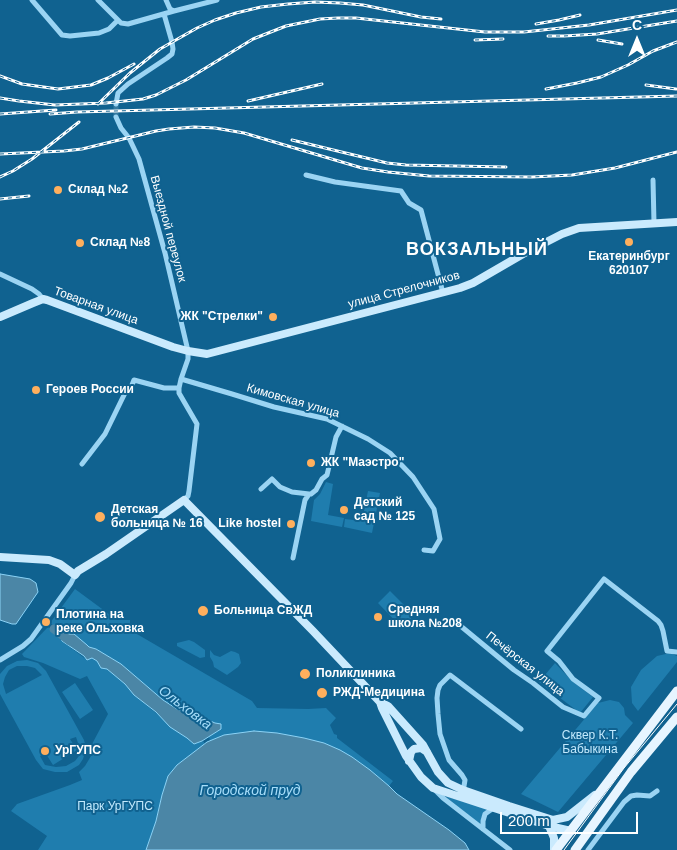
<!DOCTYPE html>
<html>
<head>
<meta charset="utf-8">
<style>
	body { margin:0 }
	#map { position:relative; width:677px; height:850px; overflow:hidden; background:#106290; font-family:Arial,sans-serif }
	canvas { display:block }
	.north { position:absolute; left:612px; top:15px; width:50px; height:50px; -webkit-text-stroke:4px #106290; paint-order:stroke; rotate:0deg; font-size:14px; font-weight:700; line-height:20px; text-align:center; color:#fff }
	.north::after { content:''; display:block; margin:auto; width:18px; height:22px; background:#fff; clip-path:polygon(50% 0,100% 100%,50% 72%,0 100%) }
	.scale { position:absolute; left:500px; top:812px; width:138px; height:22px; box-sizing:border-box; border:2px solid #fff; border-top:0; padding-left:6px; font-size:15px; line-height:18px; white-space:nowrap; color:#fff; -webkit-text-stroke:4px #106290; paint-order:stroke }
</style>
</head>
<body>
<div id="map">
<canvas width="677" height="850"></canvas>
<div class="north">С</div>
<div class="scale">200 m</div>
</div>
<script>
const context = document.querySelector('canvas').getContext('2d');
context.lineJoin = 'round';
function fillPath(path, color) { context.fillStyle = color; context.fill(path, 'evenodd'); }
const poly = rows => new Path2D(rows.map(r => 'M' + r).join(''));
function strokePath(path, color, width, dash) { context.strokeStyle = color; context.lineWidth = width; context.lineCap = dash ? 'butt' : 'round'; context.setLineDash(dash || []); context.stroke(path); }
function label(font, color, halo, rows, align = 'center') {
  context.font = font + ' Arial,sans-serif'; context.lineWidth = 4; context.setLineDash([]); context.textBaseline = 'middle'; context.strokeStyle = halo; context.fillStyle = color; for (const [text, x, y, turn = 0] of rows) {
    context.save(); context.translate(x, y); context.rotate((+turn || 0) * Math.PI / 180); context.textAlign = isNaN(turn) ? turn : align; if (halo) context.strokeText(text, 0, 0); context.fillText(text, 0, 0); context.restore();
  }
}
fillPath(poly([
	[326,482,333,484,328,515,344,518,342,527,311,521,314,500,320,494],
	[368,491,380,493,372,533,344,527,345,519,362,521],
	[75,589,117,620,130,620,130,630,252,701,257,708,308,709,326,708,336,718,330,725,334,734,337,735,337,738,393,781,389,786,352,757,324,743,304,738,277,733,224,735,210,741,209,736,221,729,220,724,215,723,208,720,204,720,177,709,163,700,121,664,96,649,88,647,74,634,62,632,50,623],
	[390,591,414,615,402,628,378,603],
	[48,627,59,635,62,641,87,660,92,658,97,661,101,668,107,669,125,684,134,695,194,744,202,741,204,742,204,745,177,765,168,776,162,795,156,821,146,850,38,850,47,836,11,811,17,804,70,785,82,780,79,772,85,766,91,756,91,746,108,714,87,676,80,679,43,663,24,657,22,654],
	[189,640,194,642,205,650,205,657,200,658,177,646,177,643],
	[210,650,214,655,220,657,231,651,235,652,239,654,241,663,238,667,227,675,214,667,213,662,210,657],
	[670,653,677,656,677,662,638,711,632,703,631,687,641,670,657,656],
	[27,660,38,663,46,671,84,740,86,748,83,759,79,765,67,772,55,772,43,769,36,760,0,694,0,674,7,666,17,661],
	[17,666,27,666,35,668,42,675,6,694,3,684,5,677,9,670],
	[76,737,80,749,79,756,75,761,66,766,56,767,45,765,40,756,46,754,53,765,77,750,70,739],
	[555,663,573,682,593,697,580,713,539,682],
	[75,683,93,710,80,719,62,692],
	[610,700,619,702,624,708,625,715,633,723,558,812,521,794,598,703],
	[445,796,488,809,484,812,481,820,480,825]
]), '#1f7dae');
const water = poly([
	[0,574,30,579,36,583,38,592,16,624,12,624,0,620,0,574],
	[60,634,74,634,87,645,89,647,96,649,121,664,163,700,177,709,204,720,208,720,215,723,221,724,221,729,202,741,194,744,187,738,170,727,156,712,134,695,125,684,107,669,101,668,97,661,92,658,87,660,84,656,62,641,60,634],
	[254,731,277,733,304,738,324,743,340,750,352,757,370,770,389,786,397,794,449,830,465,843,469,850,146,850,156,821,162,795,168,776,177,765,207,742,224,735,254,731]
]);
fillPath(water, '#4b86a6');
strokePath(water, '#8cd3f6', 1);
strokePath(poly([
	[54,629,70,641]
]), '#4b86a6', 9);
strokePath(poly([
	[116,104,116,117]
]), '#347aa1', 5, [5, 2.5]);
strokePath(poly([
	[32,0,62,35,70,36,99,33,109,29,118,20],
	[98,0,121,23,128,24,174,11],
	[166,0,170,9,174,11,217,0],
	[116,104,118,93,128,84,167,58,172,54,173,49,172,42,164,14],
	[116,117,121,128,129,138,139,159,165,253,188,351,188,359,181,379,179,388,179,393,197,424,189,491,188,496,184,500],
	[306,175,335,182,401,191,409,203,421,210,443,293],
	[653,180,654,223],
	[0,274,32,289,39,294,43,299],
	[181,379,232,394,274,407,327,419,368,439,390,453,413,477,434,509,440,539,433,551,424,550],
	[82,464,105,434,126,391,130,390,134,380,164,388,179,388],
	[261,489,272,479,280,487,292,492,309,494],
	[293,558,305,500,309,494,311,494,316,490,322,479,327,475,336,437,342,426],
	[457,623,514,670,533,683,563,707,584,716,599,698,573,679,559,661,547,651,604,579,658,621,661,625,663,631,667,651,677,652],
	[0,660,23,646,31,639,71,583,75,575],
	[434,789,443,798,510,850],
	[463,792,465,780,462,775,449,760,440,734,438,714,437,698,438,690,440,685,450,675,521,729],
	[483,829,483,821,485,814,492,809,495,809],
	[588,850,624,802,631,796,637,795,650,796,657,791]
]), '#9bd4f3', 5);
strokePath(poly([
	[0,317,33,303,43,299,47,300,173,347,188,351,207,354,460,288,473,283,523,254,562,234,579,228,677,222],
	[0,557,49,560,60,564,75,575,78,571,106,554,184,500,313,631,380,702,388,706,423,745,438,772,448,783,463,790,509,806,553,820,567,817,595,795],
	[380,702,382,708,406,756,421,777,433,788,549,826,571,831],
	[409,761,411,752,414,749,421,748,427,752],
	[549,826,554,838,554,850]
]), '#caeafd', 8);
strokePath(poly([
	[556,850,677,691],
	[575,850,631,772,677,717]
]), '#e7f5ff', 9);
strokePath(poly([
	[564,850,624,768,677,704]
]), '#fff', 1);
const rail = poly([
	[536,24,559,20,580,15],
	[548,36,564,36,597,34,677,21],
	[475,40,503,39],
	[598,40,622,44],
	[0,76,22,84,58,89,91,85,108,78,134,64],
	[646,85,676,89],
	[546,89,577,83,601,77,628,65,653,51,677,42],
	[0,98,19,101,55,105,106,103,143,99,156,95,186,80,253,39,286,26,320,19,338,18,356,18,485,32,524,32,589,25,677,10],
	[248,101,322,84],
	[98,104,130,73,160,49,197,28,215,20,236,13,261,7,288,4,315,2,340,3,363,5,421,17,441,19],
	[0,114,56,110],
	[50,114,77,112,677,96],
	[292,140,387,163,406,165,506,167],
	[0,154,64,151,82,149,156,131,169,129,194,127,215,128,244,133,362,168,388,172,429,176,532,177,572,175,615,168,677,152],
	[0,177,13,171,32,159,79,122],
	[0,199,29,196]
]);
strokePath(rail, '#fff', 3);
strokePath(rail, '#106290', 1, [4]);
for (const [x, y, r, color] of [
	[58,190,5,"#ffaf5d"],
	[629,242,5,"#ffaf5d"],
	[80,243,5,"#ffaf5d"],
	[273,317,5,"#ffaf5d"],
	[36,390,5,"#ffaf5d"],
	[311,463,5,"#ffaf5d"],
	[344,510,5,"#ffaf5d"],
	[100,517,6,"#ffaf5d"],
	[291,524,5,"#ffaf5d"],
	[203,611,6,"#ffaf5d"],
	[378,617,5,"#ffaf5d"],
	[46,622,5,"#ffaf5d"],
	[305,674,6,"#ffaf5d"],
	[322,693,6,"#ffaf5d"],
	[45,751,5,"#ffaf5d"]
]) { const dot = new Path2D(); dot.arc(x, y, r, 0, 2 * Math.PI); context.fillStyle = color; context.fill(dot); strokePath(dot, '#106290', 2); }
label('bold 12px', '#fff', '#106290', [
	["Склад №2",68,190],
	["Склад №8",90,243],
	["Екатеринбург",629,257,"center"],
	["620107",629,271,"center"],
	["ЖК \"Стрелки\"",263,317,"right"],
	["Героев России",46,390],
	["ЖК \"Маэстро\"",321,463],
	["Детский",354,503],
	["сад № 125",354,517],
	["Детская",111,510],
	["больница № 16",111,524],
	["Like hostel",281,524,"right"],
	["Средняя",388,610],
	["школа №208",388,624],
	["Больница СвЖД",214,611],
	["Плотина на",56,615],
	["реке Ольховка",56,629],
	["Поликлиника",316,674],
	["РЖД-Медицина",333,693],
	["УрГУПС",55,751]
], 'left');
label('12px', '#fff', '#106290', [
	["Выездной переулок",168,229,75],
	["улица Стрелочников",404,290,-15],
	["Товарная улица",96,306,20],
	["Кимовская улица",293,401,16],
	["Печёрская улица",525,664,38]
]);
label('12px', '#c2e9fd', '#106290', [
	["Сквер К.Т.",590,736],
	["Бабыкина",590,750],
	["Парк УрГУПС",115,807]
]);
label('italic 14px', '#a7defa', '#106290', [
	["Ольховка",185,708,37],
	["Городской пруд",250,791]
]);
context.letterSpacing = '1px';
label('bold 18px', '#fff', '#106290', [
	["ВОКЗАЛЬНЫЙ",477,250]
]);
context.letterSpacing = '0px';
</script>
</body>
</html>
